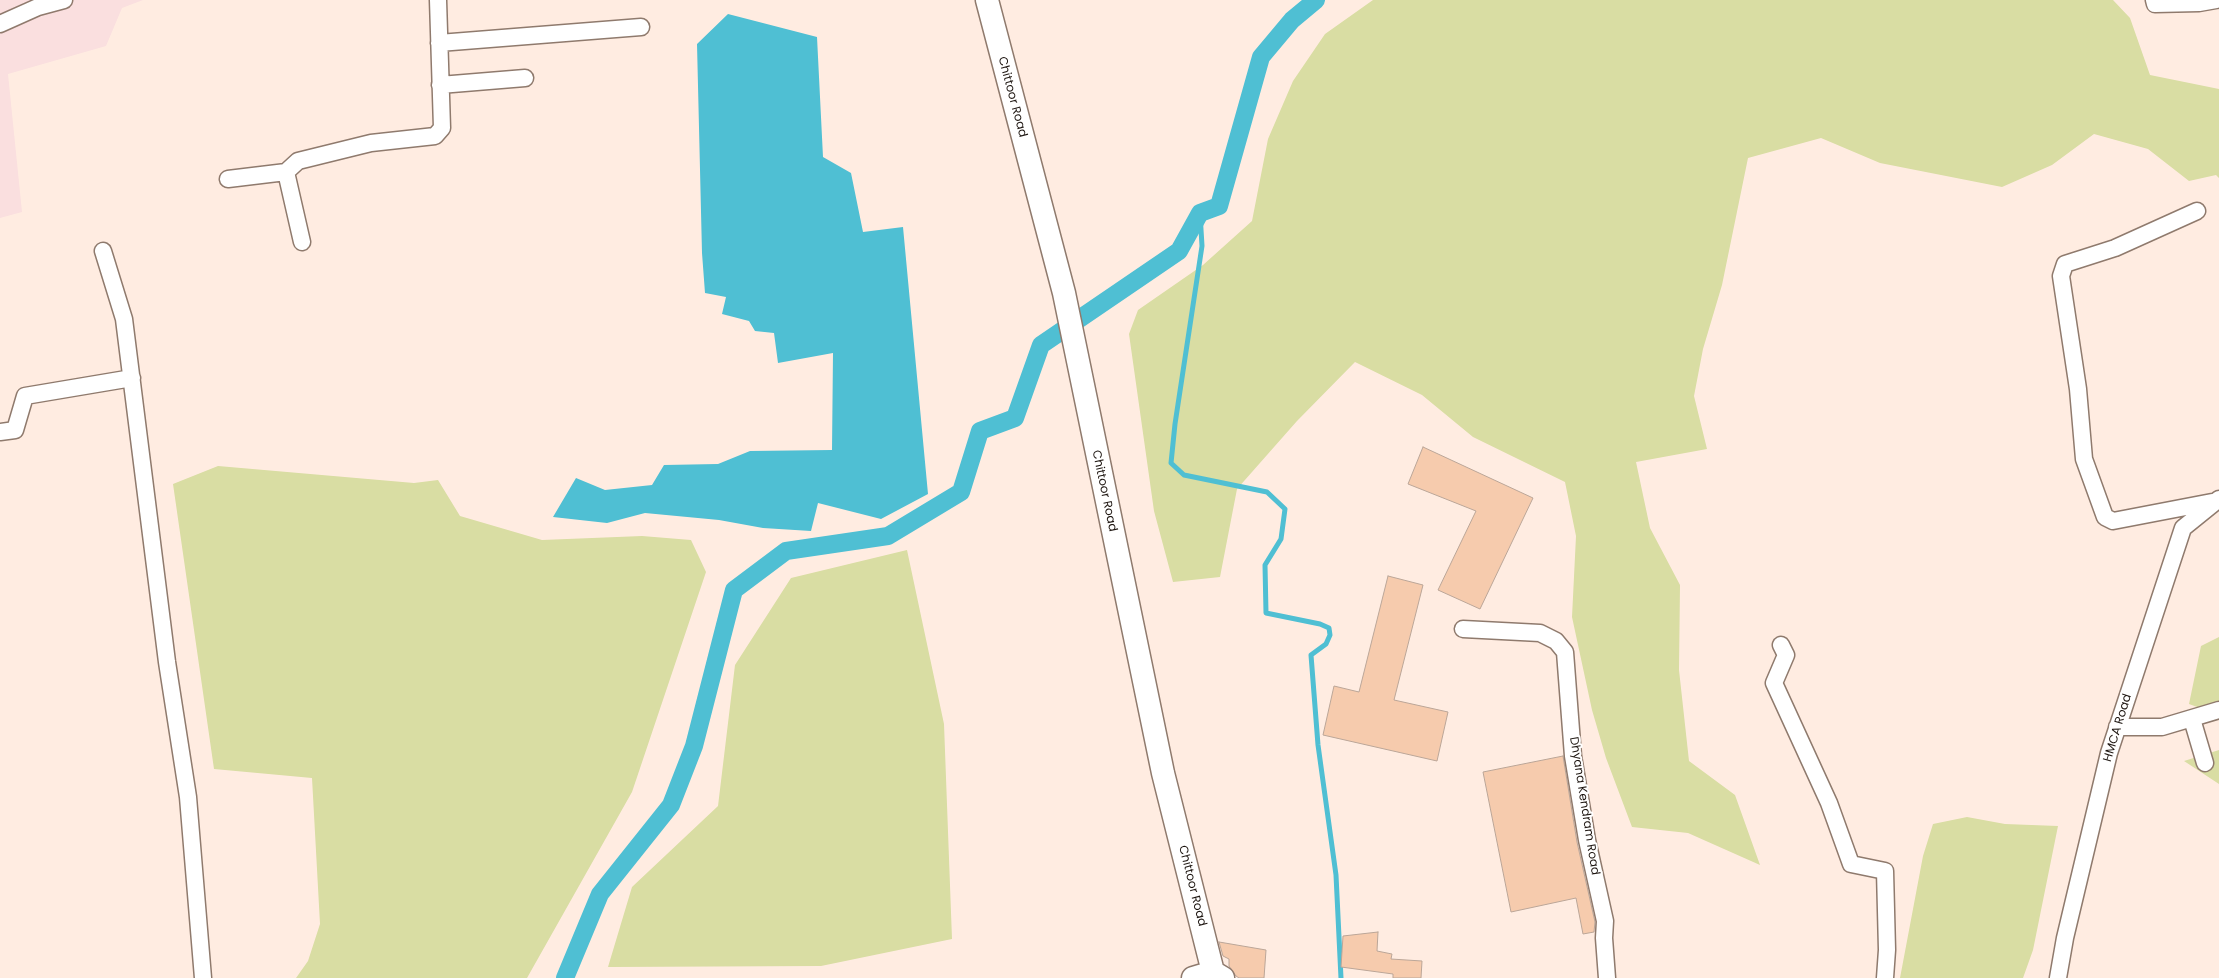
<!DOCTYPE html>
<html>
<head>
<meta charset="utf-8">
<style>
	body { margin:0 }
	canvas { display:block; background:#ffece1 }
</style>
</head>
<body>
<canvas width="2219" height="978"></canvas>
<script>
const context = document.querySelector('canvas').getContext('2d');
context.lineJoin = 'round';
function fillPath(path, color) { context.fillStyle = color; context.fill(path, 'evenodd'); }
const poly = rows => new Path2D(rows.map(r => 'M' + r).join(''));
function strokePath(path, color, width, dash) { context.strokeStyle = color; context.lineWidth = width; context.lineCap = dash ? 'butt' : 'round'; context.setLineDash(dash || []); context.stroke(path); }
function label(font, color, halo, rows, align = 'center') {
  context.font = font + ' Poppins,sans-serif'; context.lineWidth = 4; context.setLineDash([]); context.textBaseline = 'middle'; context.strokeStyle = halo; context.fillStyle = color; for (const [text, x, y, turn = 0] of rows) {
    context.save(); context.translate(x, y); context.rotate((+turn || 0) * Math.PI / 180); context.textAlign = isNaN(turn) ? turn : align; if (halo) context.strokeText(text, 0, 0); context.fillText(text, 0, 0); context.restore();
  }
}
fillPath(poly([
	[0,0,143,0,122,8,106,46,8,74,22,212,0,218]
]), '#fadfdf');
fillPath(poly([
	[1373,0,2113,0,2130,18,2150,75,2219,89,2219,178,2216,175,2189,181,2148,149,2094,134,2052,165,2002,187,1880,163,1821,138,1748,158,1722,285,1703,349,1694,396,1707,449,1636,462,1650,528,1680,585,1679,670,1689,761,1735,795,1760,865,1688,833,1632,827,1606,758,1592,710,1572,617,1576,536,1565,482,1473,437,1422,395,1355,362,1297,421,1237,489,1220,577,1173,582,1154,511,1129,334,1138,310,1203,265,1252,221,1268,139,1293,81,1325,34],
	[218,466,414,483,438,480,460,516,542,540,642,536,691,540,706,572,632,792,527,978,296,978,308,961,320,924,312,778,214,769,173,484],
	[907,550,944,724,952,939,821,966,608,967,632,887,718,806,735,665,791,578],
	[2219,637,2219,715,2189,704,2201,646],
	[2219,750,2219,784,2184,761],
	[1967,817,2005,824,2058,826,2033,950,2023,978,1900,978,1923,856,1933,824]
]), '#d9dda3');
fillPath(poly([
	[728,14,817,37,823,157,851,173,863,232,903,227,928,494,881,519,818,503,811,531,763,528,719,520,645,513,607,523,553,517,576,478,605,490,652,485,664,465,718,464,750,451,832,450,833,353,778,363,774,333,755,331,749,321,722,314,726,297,705,293,702,253,697,44]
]), '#4fbfd3');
strokePath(poly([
	[1200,213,1202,246,1175,424,1171,463,1184,475,1267,492,1285,509,1281,539,1265,565,1266,613,1320,624,1329,628,1330,635,1326,644,1311,655,1318,745,1336,875,1341,978]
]), '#4fbfd3', 5);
strokePath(poly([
	[565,978,600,894,671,805,694,746,734,590,786,551,888,536,961,492,980,431,1015,418,1041,345,1179,251,1200,213,1219,206,1261,57,1292,20,1316,0]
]), '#4fbfd3', 18);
const building = poly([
	[1423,447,1533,498,1480,609,1438,590,1476,511,1408,484,1423,447],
	[1388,576,1423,585,1394,700,1448,712,1437,761,1323,735,1334,686,1359,692,1388,576],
	[1563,756,1577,842,1595,922,1594,932,1583,934,1576,898,1511,912,1483,772,1563,756],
	[1378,932,1377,951,1392,954,1391,959,1422,961,1421,978,1393,978,1393,974,1341,967,1343,936,1378,932],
	[1219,942,1266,950,1264,978,1239,978,1236,976,1229,966,1229,959,1223,956,1219,942]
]);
fillPath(building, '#f6cbad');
strokePath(building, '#bba698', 1);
const minor = poly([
	[2154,0,2155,4,2199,3,2216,0],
	[0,24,38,7,64,0],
	[439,43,641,27],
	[440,85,525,78],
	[286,172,302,242],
	[228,179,286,172,298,161,371,143,435,136,442,128,438,0],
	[2197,211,2115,248,2065,264,2061,276,2078,389,2084,459,2105,517,2113,521,2212,502],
	[103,251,124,319,167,662,188,797,203,978],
	[0,432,15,430,25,396,132,378],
	[1463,629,1540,633,1556,641,1565,652,1573,756,1587,840,1605,921,1604,938,1607,978],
	[1781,645,1786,655,1774,683,1829,803,1851,864,1885,871,1887,950,1885,978],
	[2192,719,2205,763],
	[2117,727,2162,727,2219,710],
	[2058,978,2065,938,2109,753,2183,528,2219,499]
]);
const secondary = poly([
	[987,0,1064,293,1163,773,1213,972,1223,978],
	[1193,978,1213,972]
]);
strokePath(minor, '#8f7a6d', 19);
strokePath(secondary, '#8f7a6d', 25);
strokePath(minor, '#fff', 16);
strokePath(secondary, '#fff', 22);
label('12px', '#1e1611', '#fff', [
	["Chittoor Road",1012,97,75],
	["Chittoor Road",1104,491,78],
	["HMCA Road",2118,728,-73],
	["Dhyana Kendram Road",1584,806,81],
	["Chittoor Road",1192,886,76]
]);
</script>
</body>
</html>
